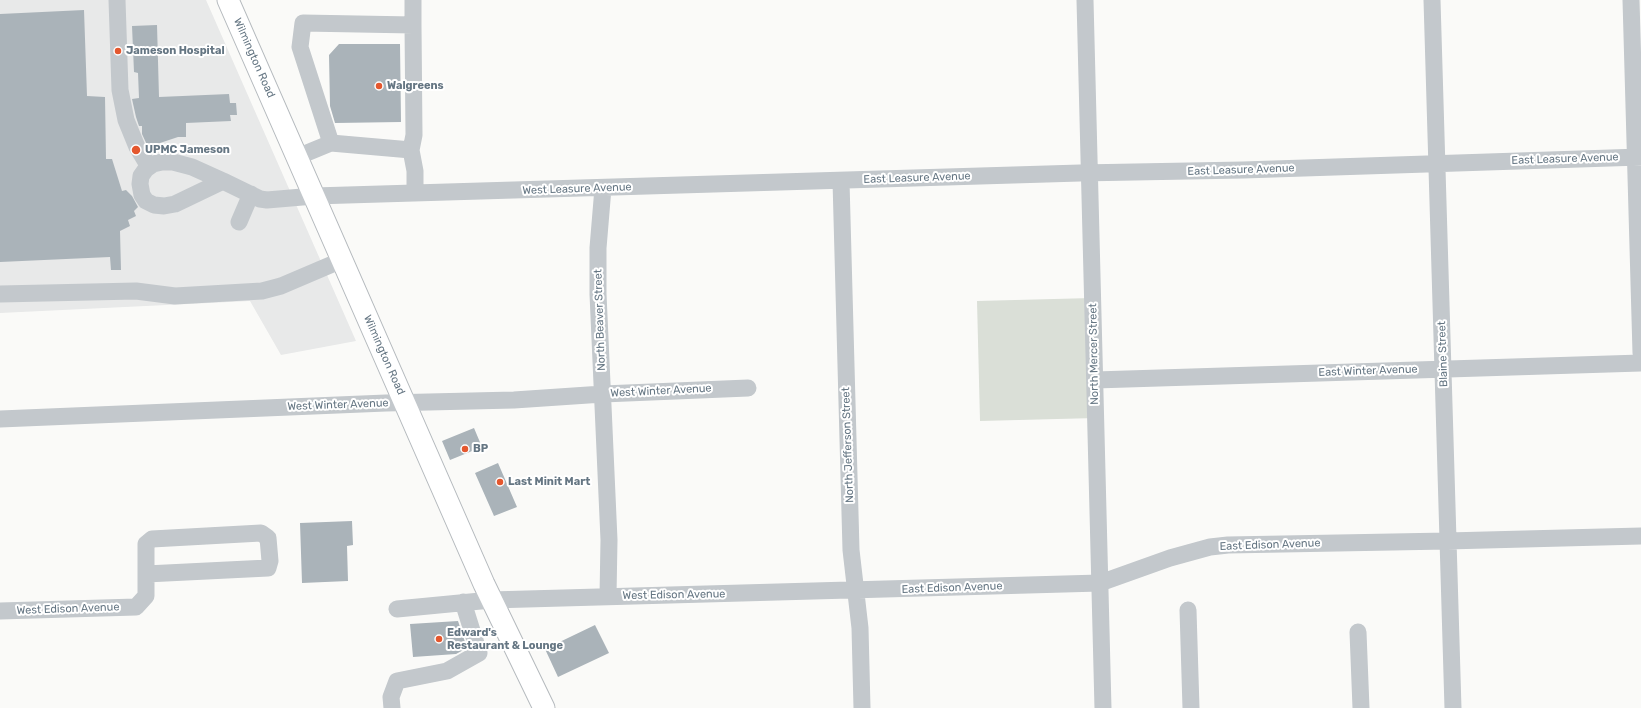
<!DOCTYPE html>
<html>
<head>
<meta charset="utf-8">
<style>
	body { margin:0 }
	canvas { display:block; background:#fafaf8 }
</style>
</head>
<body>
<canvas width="1641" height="708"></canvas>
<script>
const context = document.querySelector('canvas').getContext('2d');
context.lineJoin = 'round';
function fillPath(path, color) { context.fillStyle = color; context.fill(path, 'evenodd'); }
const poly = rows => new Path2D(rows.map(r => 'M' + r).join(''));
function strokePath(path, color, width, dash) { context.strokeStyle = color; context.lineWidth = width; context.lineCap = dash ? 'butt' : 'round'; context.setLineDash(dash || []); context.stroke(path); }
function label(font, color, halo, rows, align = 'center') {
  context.font = font + ' Rubik,sans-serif'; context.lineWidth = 4; context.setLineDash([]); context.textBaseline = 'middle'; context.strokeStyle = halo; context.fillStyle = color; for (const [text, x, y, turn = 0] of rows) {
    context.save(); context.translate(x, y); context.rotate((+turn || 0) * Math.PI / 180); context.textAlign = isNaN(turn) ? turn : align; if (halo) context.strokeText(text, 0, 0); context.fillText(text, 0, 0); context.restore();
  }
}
fillPath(poly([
	[0,0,206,0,356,341,281,355,250,301,0,313]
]), '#e8e9e9');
fillPath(poly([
	[1092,298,1096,418,980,421,977,301]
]), '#dadfd7');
fillPath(poly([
	[84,10,87,96,105,97,106,159,112,159,122,191,126,190,132,196,138,207,134,211,136,216,128,220,130,226,120,231,121,270,111,270,110,257,0,262,0,14],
	[157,25,159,97,229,94,230,103,236,103,237,115,230,115,231,121,186,123,186,137,178,137,148,147,142,134,142,126,139,126,136,117,132,99,139,98,138,73,134,72,132,26],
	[339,44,400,44,401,122,335,123,330,106,329,55],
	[474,428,482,447,450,460,442,441],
	[498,463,517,507,494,516,475,473],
	[352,521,353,545,347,546,348,581,302,583,300,523],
	[458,621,467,648,456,654,413,657,410,624],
	[595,625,609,653,558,677,545,649]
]), '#aab3b9');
const major = poly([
	[228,0,484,584,544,708]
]);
strokePath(major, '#b5babe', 23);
strokePath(poly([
	[117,0,120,90,126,120,137,147,149,167],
	[1085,0,1103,708],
	[1432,0,1453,708],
	[1631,0,1641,353],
	[331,143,411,150,415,171,415,193],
	[411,150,414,135,413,25],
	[297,157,331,143,300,47,303,23,413,25,413,0],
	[223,181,175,204,164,206,154,205,146,201,142,195,140,184,141,176,146,169,153,164,162,162,173,162,192,167,223,181,260,199,267,200,314,196,1080,173,1243,170,1641,157],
	[841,181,851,550,860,628,862,708],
	[603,188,598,248,598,294,609,540,608,596],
	[239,222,251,194],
	[0,294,136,291,175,296,262,291,281,286,342,260],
	[1095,380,1641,363],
	[0,419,386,403,514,400,603,394,748,388],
	[397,609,491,600,1100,583,1170,558,1210,547,1228,545,1447,541,1641,536],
	[1188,610,1191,708],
	[0,611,136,607,146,596,146,574,268,568,270,561,268,538,261,533,152,539,146,544,146,574],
	[1358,632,1361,708],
	[392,708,391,697,397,681,447,671,479,653,463,602]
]), '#c3c8cc', 17);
strokePath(major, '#fff', 21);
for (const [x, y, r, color] of [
	[118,51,4,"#e4572e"],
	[379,86,4,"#e4572e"],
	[136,150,5,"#e4572e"],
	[465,449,4,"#e4572e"],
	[500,482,4,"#e4572e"],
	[439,639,4,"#e4572e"]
]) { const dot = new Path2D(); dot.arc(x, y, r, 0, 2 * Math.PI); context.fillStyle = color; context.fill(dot); strokePath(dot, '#fff', 1.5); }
label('bold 11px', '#657683', '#fff', [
	["Jameson Hospital",126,51],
	["Walgreens",387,86],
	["UPMC Jameson",145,150],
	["BP",473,449],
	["Last Minit Mart",508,482],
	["Edward's",447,633],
	["Restaurant & Lounge",447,646]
], 'left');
label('11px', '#657683', '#fff', [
	["Wilmington Road",254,58,66],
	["East Leasure Avenue",1565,159,-2],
	["East Leasure Avenue",1241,170,-2],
	["East Leasure Avenue",917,178,-2],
	["West Leasure Avenue",577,189,-2],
	["North Beaver Street",600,320,-92],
	["North Mercer Street",1094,354,-91],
	["Blaine Street",1443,354,-92],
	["Wilmington Road",384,355,66],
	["East Winter Avenue",1368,371,-2],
	["West Winter Avenue",661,391,-3],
	["West Winter Avenue",338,405,-2],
	["North Jefferson Street",848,445,-92],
	["East Edison Avenue",1270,545,-2],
	["East Edison Avenue",952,588,-2],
	["West Edison Avenue",674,595,-1],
	["West Edison Avenue",68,609,-2]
]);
</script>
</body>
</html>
